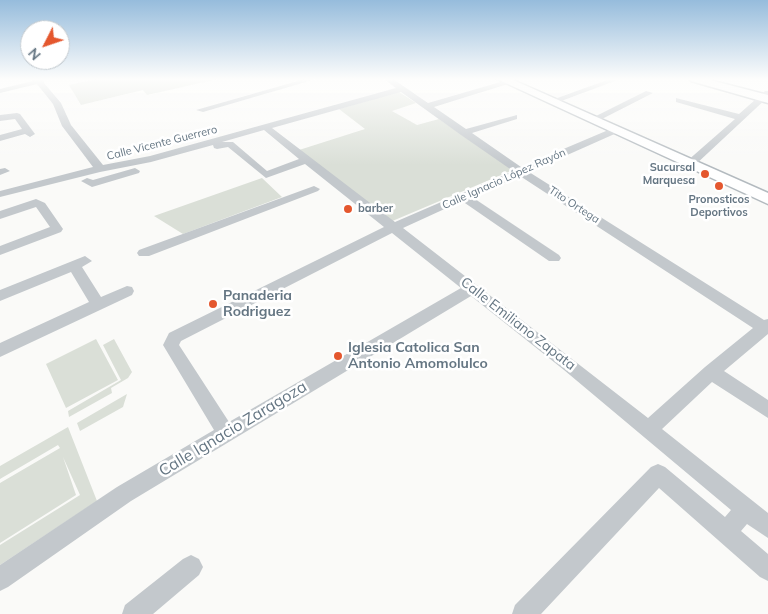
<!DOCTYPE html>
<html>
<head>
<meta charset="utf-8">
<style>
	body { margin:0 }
	#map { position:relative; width:768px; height:614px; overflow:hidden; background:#fafaf8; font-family:Mulish,sans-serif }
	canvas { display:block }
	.north { position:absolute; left:20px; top:20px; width:50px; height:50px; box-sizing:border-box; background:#fff; border:1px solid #c1c8cd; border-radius:50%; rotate:229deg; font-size:14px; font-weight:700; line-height:20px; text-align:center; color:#657683 }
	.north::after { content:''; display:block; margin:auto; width:18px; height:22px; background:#e4572e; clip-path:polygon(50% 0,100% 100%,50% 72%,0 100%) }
</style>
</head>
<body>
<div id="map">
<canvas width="768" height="614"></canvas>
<div class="north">N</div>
</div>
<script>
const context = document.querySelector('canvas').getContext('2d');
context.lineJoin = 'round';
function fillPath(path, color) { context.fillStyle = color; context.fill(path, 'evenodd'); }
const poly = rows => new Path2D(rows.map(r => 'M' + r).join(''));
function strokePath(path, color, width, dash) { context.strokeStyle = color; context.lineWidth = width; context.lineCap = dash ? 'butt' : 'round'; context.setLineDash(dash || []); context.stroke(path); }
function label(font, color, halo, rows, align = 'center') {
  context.font = font + ' Mulish,sans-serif'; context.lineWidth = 5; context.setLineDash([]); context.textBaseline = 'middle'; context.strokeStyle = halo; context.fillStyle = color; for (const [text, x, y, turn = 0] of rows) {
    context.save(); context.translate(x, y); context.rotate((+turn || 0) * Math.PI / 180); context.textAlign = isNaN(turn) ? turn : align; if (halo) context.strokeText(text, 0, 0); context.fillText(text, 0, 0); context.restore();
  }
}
fillPath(poly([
	[97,79,218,79,147,95,143,90,81,105,69,85],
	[399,92,416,103,392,111,417,125,439,119,513,170,390,222,299,150,365,129,339,109],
	[262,178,282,197,183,234,154,216],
	[96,339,118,380,66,408,46,364],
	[114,339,132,372,128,378,111,388,112,393,69,417,68,411,121,380,103,345],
	[127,394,123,407,80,431,77,423],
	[68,427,97,501,0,565,0,545,80,495,63,457,76,495,0,543,0,483,60,448,58,445,0,479,0,466]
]), '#dadfd7');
const secondary = poly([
	[497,79,511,79,768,193,768,204,497,79],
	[689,79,706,79,768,95,768,103,691,81,689,79]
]);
strokePath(secondary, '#b3babf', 3);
fillPath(poly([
	[32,79,44,79,44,83,61,103,71,125,103,165,150,156,396,88,384,79,393,79,428,103,511,79,511,83,434,107,466,129,517,115,517,119,472,133,521,167,613,128,619,128,619,132,529,172,764,320,768,319,768,334,724,371,768,400,768,418,712,382,662,429,768,513,768,538,747,524,741,531,768,554,768,581,760,577,659,488,541,614,512,614,515,605,651,467,658,464,665,467,725,517,731,510,564,370,471,296,131,501,8,587,0,591,0,565,117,487,214,430,163,345,169,333,384,227,305,164,266,178,228,147,217,149,214,148,213,145,151,162,100,172,0,197,0,191,93,167,62,126,53,104,37,84,0,93,0,89,33,81,32,79],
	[401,92,461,135,513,171,395,222,272,128,401,92],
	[264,130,299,159,267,171,233,142,222,142,264,130],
	[520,176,753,328,705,367,648,418,403,228,462,201,549,261,559,261,561,258,559,255,472,197,520,176],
	[392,233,461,288,229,422,179,345,181,341,392,233],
	[305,79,316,79,203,112,196,110,305,79],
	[610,79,620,79,556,103,549,101,610,79],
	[646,91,653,93,596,122,588,120,646,91],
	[765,91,768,91,768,97,694,166,686,166,686,162,735,119,676,102,676,98,739,114,765,91],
	[17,113,20,114,35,134,30,137,25,134,0,141,0,135,22,129,15,119,0,121,0,115,17,113],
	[5,168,10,171,0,175,0,169,5,168],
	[135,168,140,171,139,173,92,187,81,181,87,178,93,180,135,168],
	[314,186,320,189,318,191,149,256,139,256,137,253,139,250,314,186],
	[36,199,45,203,63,229,61,232,0,255,0,246,50,227,36,207,0,219,0,211,36,199],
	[85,256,92,261,82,267,101,297,127,286,132,287,134,291,132,295,0,357,0,343,89,302,71,272,0,301,0,290,85,256],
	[191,555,199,559,203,567,199,575,153,614,122,614,125,605,183,559,191,555]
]), '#c3c8cc');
fillPath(secondary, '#fff');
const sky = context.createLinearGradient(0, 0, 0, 165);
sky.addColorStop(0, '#96bcdc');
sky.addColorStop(0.48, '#fdfdfc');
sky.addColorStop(1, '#fdfdfc00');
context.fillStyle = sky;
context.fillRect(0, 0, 768, 165);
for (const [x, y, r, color] of [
	[705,174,5,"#e4572e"],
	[719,186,5,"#e4572e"],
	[348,209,5,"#e4572e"],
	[213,304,5,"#e4572e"],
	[338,356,5,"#e4572e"]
]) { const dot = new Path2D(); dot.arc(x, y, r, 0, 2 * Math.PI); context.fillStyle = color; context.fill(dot); strokePath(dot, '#fff', 2); }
label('11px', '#657683', '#fff', [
	["Calle Vicente Guerrero",162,143,-14],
	["Calle Ignacio López Rayón",504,179,-24],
	["Tito Ortega",574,205,33]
]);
label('bold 11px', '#657683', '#fff', [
	["Sucursal",695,168],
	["Marquesa",695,181],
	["Pronosticos",719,200,"center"],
	["Deportivos",719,213,"center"],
	["barber",358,209,"left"]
], 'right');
label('bold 14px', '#657683', '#fff', [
	["Panaderia",223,296],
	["Rodriguez",223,312],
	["Iglesia Catolica San",348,348],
	["Antonio Amomolulco",348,364]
], 'left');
label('14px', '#657683', '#fff', [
	["Calle Emiliano Zapata",518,324,38]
]);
label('16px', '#657683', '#fff', [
	["Calle Ignacio Zaragoza",233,429,-31]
]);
</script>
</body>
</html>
